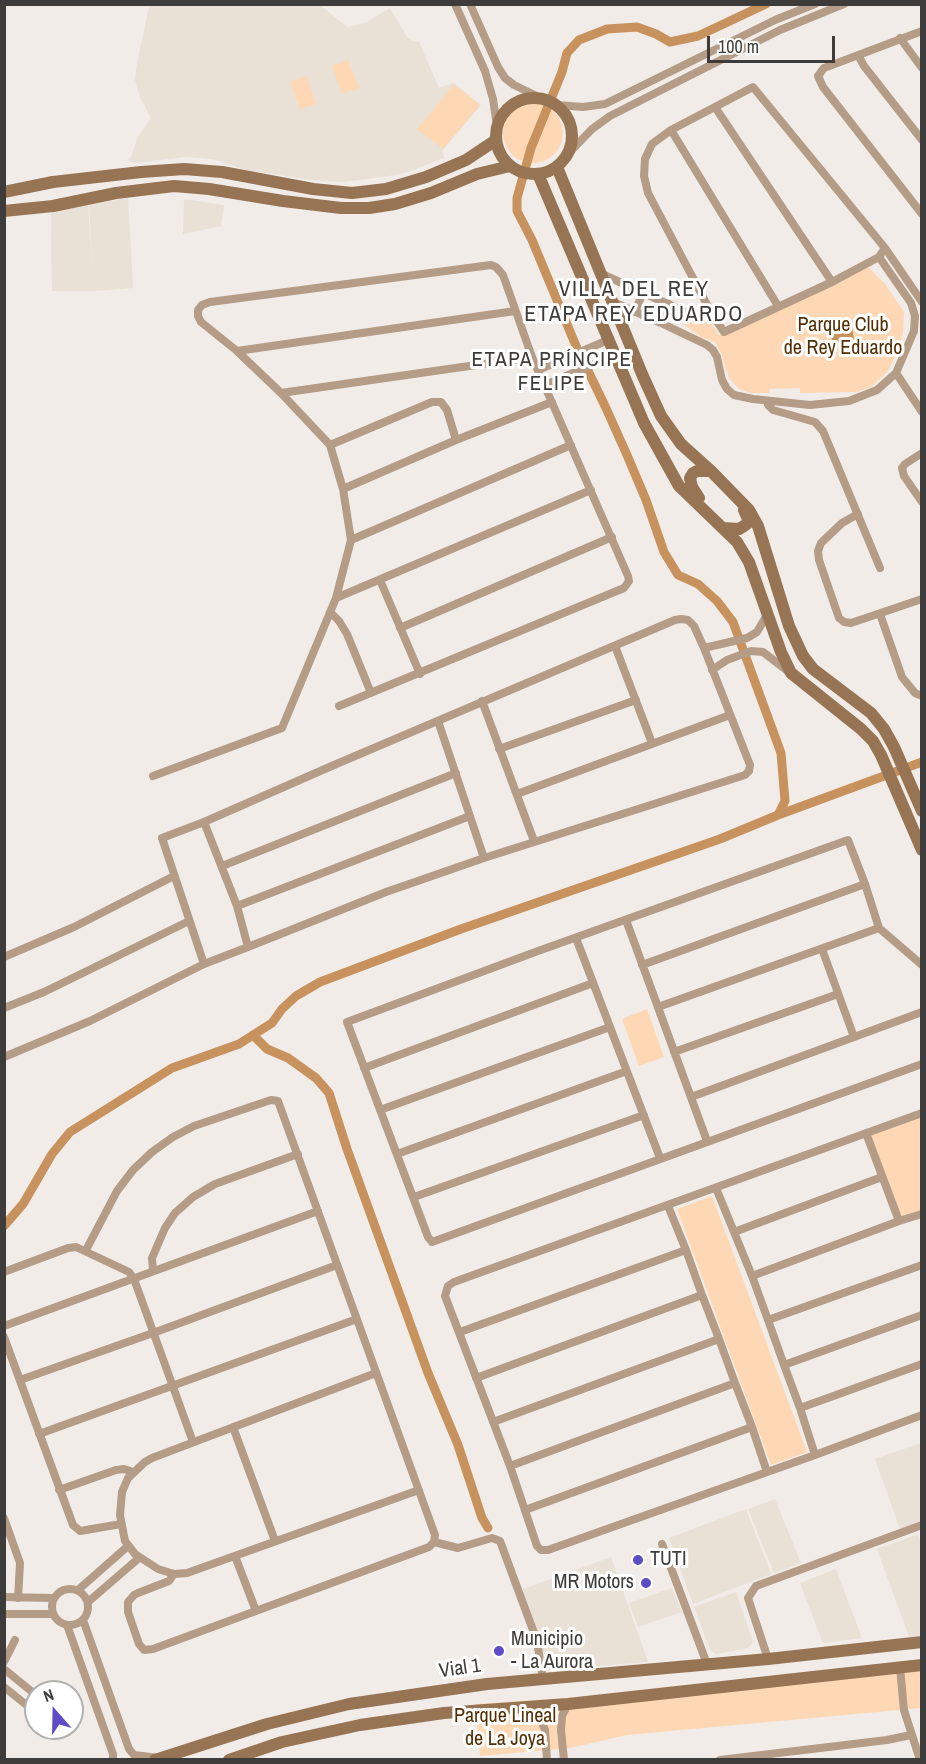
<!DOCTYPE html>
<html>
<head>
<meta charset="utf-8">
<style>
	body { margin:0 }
	#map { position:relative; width:926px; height:1764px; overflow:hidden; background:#f1ece8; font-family:"Archivo Narrow",sans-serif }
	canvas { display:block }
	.frame { position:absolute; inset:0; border:6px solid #3d3c3a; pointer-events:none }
	.north { position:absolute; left:24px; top:1680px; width:60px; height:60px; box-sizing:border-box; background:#fff; border:2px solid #b1b1b0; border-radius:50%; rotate:340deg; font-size:16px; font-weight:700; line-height:24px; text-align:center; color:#3d3c3a }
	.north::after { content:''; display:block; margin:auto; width:21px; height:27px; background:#5d4cc5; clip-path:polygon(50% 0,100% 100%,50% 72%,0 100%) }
	.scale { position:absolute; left:707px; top:36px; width:128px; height:27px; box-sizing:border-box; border:3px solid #3d3c3a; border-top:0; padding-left:8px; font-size:18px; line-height:21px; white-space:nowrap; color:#3d3c3a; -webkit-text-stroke:4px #fff; paint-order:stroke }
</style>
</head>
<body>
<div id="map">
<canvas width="926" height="1764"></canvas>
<div class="frame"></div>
<div class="north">N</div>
<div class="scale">100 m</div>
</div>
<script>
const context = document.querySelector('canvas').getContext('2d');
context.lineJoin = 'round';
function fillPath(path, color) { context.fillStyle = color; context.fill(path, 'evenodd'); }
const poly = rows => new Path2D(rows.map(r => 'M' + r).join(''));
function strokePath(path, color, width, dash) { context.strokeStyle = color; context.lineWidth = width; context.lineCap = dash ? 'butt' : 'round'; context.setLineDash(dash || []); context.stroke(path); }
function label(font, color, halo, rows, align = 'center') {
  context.font = font + ' "Archivo Narrow",sans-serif'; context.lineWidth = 6; context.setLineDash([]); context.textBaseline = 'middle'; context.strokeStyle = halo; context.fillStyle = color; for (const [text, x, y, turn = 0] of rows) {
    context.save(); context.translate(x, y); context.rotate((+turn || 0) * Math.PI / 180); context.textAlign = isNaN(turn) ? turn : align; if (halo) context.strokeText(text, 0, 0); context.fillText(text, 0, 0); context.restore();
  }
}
fillPath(poly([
	[155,5,320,5,347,27,365,23,390,8,407,37,413,41,419,42,439,88,454,83,481,105,442,151,444,158,408,172,384,177,342,182,311,180,246,170,213,159,186,157,134,163,128,160,131,157,138,137,151,118,140,97,135,80,136,69,149,6],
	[128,198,133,288,93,291,52,291,51,212,88,205,93,274,89,205],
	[184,199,224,205,221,226,183,234],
	[921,1443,921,1521,900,1529,875,1459],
	[775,1499,801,1563,774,1573,748,1509],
	[746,1509,771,1574,693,1604,669,1538],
	[918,1534,922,1545,921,1635,909,1637,877,1549],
	[611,1557,648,1662,549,1670,523,1589],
	[836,1569,862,1638,823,1643,800,1583],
	[672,1588,682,1612,638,1627,629,1603],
	[736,1592,753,1642,748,1648,716,1654,710,1650,694,1607]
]), '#e9e0d6');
fillPath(poly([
	[348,60,359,88,342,94,332,66],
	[306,76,316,104,300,109,290,82],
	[454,85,480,105,443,149,417,129],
	'503 133a30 30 0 1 1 60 0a30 30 0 1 1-60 0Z',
	[866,265,885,284,904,312,903,333,898,351,888,371,871,387,857,392,800,393,800,388,770,389,769,393,751,393,739,389,729,378,721,353,715,342,701,337,671,315,672,313,694,323,707,318,719,335],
	[647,1009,664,1057,639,1066,622,1019],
	[921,1113,921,1214,899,1221,866,1133],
	[712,1196,807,1452,771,1465,677,1209],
	[921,1669,921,1708,627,1735,570,1748,480,1756,475,1704,646,1693]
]), '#fed8b4');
fillPath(poly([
	[852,327,854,339,841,342,832,340,830,332]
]), '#c8925e');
strokePath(poly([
	[778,815,922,762],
	[253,1035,267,1049,288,1058,316,1078,329,1093,347,1149,428,1373,458,1445,482,1518,488,1528],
	[4,1226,23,1204,52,1154,70,1132,172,1068,239,1044,272,1023,282,1009,296,996,320,982,461,929,720,839,778,815,785,801,781,753,733,622,717,601,698,584,678,575,664,552,646,500,627,455,605,406,576,346,532,240,517,211,517,198,531,148,562,72,567,53,579,40,607,29,637,27,656,34,670,42,698,36,766,4]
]), '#c8925e', 9);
strokePath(poly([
	[455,4,485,71,493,99,497,126],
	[470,4,498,67,505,78,514,85,543,99],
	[922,31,824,68,818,76,823,87,922,214],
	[900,38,922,68],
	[858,55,864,66,922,140],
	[557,105,583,107,605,104,775,20,815,4],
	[715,107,832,282],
	[671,130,778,306],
	[568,154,592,129,610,116,780,30,844,4],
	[885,248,879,257,832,282,724,332,712,314,648,193,644,176,645,159,652,144,671,130,753,87,885,248,922,302],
	[602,274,692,315,712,314],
	[613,302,661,323,707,345,713,350,717,357,722,380,727,389,734,395,753,399,810,405,849,401,877,390,896,373,914,331,915,316,911,303,879,257],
	[635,312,643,292],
	[661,323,669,304],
	[237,351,515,311],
	[538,370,608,340],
	[896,373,922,412],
	[545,385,615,355],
	[281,393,532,357],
	[768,401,768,405,773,410,815,422,823,431,880,568],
	[330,445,432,402,441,402,447,410,456,440],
	[922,453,905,464,902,468,904,476,922,502],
	[343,489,456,440,552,402],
	[858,514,842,523,821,543,818,551,819,560,839,618,844,622,851,623,922,599],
	[351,540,571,445],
	[380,580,420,674],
	[336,598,591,490],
	[330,612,339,621,347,634,371,693],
	[880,614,902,677,915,693,922,696],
	[681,619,688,620,694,626,704,648,750,765,749,771,745,775,484,858,386,892,248,947,237,906,204,822,334,765,675,620,681,619],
	[400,628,612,537],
	[615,646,652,743],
	[704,648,747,638,757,632,768,613],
	[712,670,727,660,751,651,763,652,789,672],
	[482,701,534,841],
	[438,721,484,858],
	[499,749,636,700],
	[153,776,282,728,336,598,351,540,343,489,330,445,281,393,237,351,201,322,198,316,198,310,202,305,210,302,491,265,496,267,503,275,532,357,628,576,629,581,624,588,339,706],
	[517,794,730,715],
	[204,822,162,838,204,964,248,947],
	[222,866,456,773],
	[237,906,470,816],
	[626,920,707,1141],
	[576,938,660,1158],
	[822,949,854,1037],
	[4,957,74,927,174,876],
	[642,965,865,884],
	[922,965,879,928,865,884,848,840,538,951,347,1022,428,1237,432,1242,922,1064],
	[658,1007,879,928],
	[4,1008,44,992,189,921],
	[674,1052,838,994],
	[4,1057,90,1021,204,964],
	[364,1068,593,983],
	[691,1097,922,1012],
	[380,1110,610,1027],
	[922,1113,454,1282,448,1286,445,1296,510,1466,537,1546,541,1550,548,1550,815,1455,922,1415],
	[866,1133,899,1221,922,1214],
	[397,1154,627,1071],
	[716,1188,734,1232,882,1177],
	[414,1197,644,1115],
	[668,1206,686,1250],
	[734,1232,752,1276,899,1221],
	[86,1250,117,1191,133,1170,152,1152,173,1137,194,1126,271,1100,278,1101,435,1535,434,1542,429,1547,153,1649,144,1650,139,1644,128,1612,128,1602,134,1595,138,1593,169,1581,174,1574],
	[153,1271,152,1258,165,1228,175,1213,193,1197,215,1184,298,1154],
	[4,1272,68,1248,76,1247,129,1272,134,1279,193,1442],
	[752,1276,768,1320,922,1265],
	[768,1320,784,1365,922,1315],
	[4,1326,318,1211],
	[460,1332,686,1250,702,1295],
	[4,1337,73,1525,80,1531,121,1524],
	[784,1365,800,1408,922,1364],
	[376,1373,152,1458,145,1462,128,1478,122,1492,120,1515,125,1541,135,1554,158,1569,174,1574,187,1573,419,1490],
	[476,1378,702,1295,719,1339],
	[20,1380,153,1333,337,1265],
	[800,1408,815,1455],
	[493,1422,719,1339,735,1383],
	[233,1427,275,1541],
	[39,1434,357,1319],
	[510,1466,735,1383,752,1427],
	[59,1490,116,1470,124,1469,133,1472],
	[525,1510,752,1427,767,1472],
	[4,1518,20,1563,18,1598],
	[434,1542,458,1548,492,1538,500,1541,537,1641,543,1679],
	[662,1544,707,1664],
	[235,1556,256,1611],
	'52 1607a18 18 0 1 1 36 0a18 18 0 1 1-36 0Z',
	[78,1590,128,1546],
	[4,1597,53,1598],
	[88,1602,139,1558],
	[4,1614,52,1614],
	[83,1620,129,1749,134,1755,159,1758],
	[67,1625,113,1754,113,1760],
	[768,1659,748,1598,756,1586,922,1525],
	[4,1662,15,1640],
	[900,1668,904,1710,920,1760],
	[4,1669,36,1695],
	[4,1687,29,1707,36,1707],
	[535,1706,545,1730,547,1760],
	[564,1760,561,1730,562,1716,568,1704],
	[720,1760,887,1740,911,1735]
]), '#b49c86', 8);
strokePath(poly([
	'496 136a38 38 0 1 1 76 0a38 38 0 1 1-76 0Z',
	[557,167,642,374,661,416,681,444,711,471,749,510,758,526,789,626,803,656,813,669,871,713,884,729,894,747,922,811],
	[538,174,644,423,679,486,737,542,749,562,781,652,791,673,861,729,873,741,881,755,922,850],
	[4,192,53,182,141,172,184,169,222,172,313,189,352,193,386,189,426,177,466,160,496,140],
	[4,211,53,206,116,193,174,186,209,189,283,201,341,208,369,208,395,204,431,193,477,174,510,166],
	[699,498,692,487,690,478,693,473,697,471,711,471],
	[723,528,739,529,744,526,748,523,748,519,744,510],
	[155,1760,267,1724,349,1704,487,1684,768,1659,922,1642],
	[229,1760,282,1742,360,1725,444,1713,568,1704,922,1665]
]), '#977453', 12);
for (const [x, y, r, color] of [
	[638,1560,6,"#5d4cc5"],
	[646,1583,6,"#5d4cc5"],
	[499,1651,6,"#5d4cc5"]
]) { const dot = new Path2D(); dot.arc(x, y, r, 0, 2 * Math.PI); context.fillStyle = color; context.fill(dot); strokePath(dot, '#fff', 2); }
label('20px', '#522f03', '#fff', [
	["Parque Club",843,326],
	["de Rey Eduardo",843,349],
	["Parque Lineal",505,1717],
	["de La Joya",505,1740]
]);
label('20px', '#3d3c3a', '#fff', [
	["TUTI",650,1560],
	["MR Motors",634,1583,"right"],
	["Municipio",511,1640],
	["- La Aurora",511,1663]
], 'left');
label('20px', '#3d3c3a', '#fff', [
	["Vial 1",460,1669,-8]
]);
context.letterSpacing = '1.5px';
label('21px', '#3d3c3a', '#fff', [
	["ETAPA PRÍNCIPE",552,360],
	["FELIPE",552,384]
]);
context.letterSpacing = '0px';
context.letterSpacing = '1.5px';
label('22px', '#3d3c3a', '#fff', [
	["VILLA DEL REY",634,290],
	["ETAPA REY EDUARDO",634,315]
]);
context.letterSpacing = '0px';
</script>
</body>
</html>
